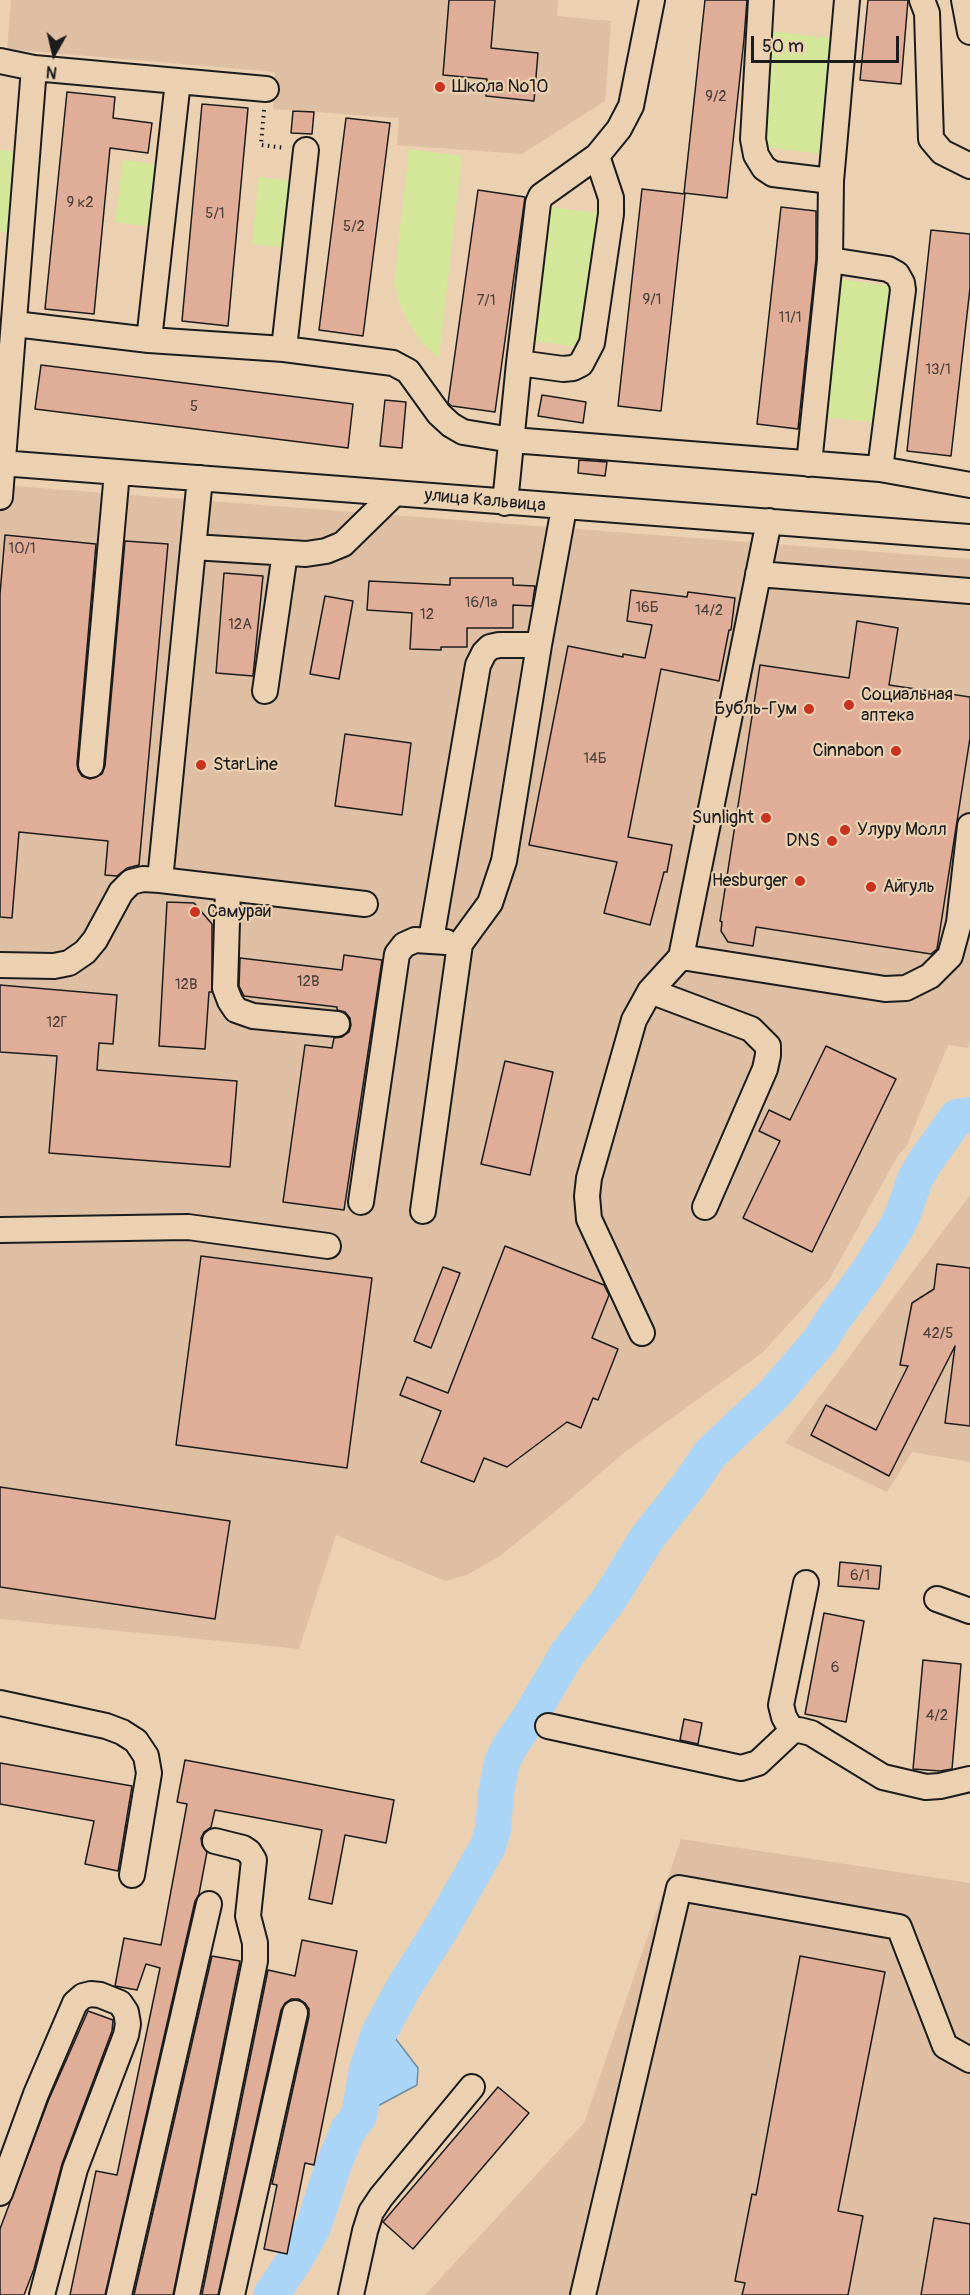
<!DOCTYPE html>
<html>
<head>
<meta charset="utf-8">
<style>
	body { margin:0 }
	#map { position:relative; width:970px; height:2295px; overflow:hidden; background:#ebd0b2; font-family:Pangolin,sans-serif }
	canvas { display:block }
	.north { position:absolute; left:24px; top:24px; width:60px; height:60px; -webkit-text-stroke:4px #ebd0b2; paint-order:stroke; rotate:188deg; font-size:16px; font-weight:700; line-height:24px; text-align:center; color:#1c1c1c }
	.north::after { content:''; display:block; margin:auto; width:21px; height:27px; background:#1c1c1c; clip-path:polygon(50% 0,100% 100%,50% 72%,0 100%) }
	.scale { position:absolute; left:751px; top:36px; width:148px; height:27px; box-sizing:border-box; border:3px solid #1c1c1c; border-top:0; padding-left:8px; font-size:18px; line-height:21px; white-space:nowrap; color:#1c1c1c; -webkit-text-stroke:4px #ebd0b2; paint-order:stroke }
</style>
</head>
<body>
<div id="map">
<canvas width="970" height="2295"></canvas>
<div class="north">N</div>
<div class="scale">50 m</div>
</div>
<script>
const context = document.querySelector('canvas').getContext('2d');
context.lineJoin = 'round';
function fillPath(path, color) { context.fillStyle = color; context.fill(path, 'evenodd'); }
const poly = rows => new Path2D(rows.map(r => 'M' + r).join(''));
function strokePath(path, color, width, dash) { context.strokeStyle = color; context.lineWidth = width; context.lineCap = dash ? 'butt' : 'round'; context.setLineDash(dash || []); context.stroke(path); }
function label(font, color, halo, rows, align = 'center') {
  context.font = font + ' Pangolin,sans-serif'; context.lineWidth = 4.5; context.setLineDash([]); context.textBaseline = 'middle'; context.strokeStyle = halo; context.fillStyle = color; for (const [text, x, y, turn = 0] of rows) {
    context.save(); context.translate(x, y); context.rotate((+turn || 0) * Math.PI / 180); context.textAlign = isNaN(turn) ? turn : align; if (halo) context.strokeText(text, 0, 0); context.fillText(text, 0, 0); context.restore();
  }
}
fillPath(poly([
	[11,0,558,0,557,16,611,21,605,101,522,154,397,145,399,118,273,109,275,72,7,49],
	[0,485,970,559,970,1040,968,1048,948,1045,907,1145,897,1157,829,1280,762,1353,625,1452,568,1501,500,1556,467,1575,445,1581,336,1535,299,1649,0,1619],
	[970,1195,970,1462,912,1452,887,1492,785,1443],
	[681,1839,970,1883,970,2295,425,2295,584,2123]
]), '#dfbfa4');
fillPath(poly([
	[771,31,837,39,823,154,757,146],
	[409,149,462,156,439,358,421,342,402,311,394,283],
	[0,150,21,153,11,233,0,232],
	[123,160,158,164,151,227,115,222],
	[259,177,296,181,288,248,252,244],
	[543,206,598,213,580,347,525,340],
	[838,279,893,286,876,423,822,417]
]), '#d3e69a');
const water = poly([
	[379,2017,418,2068,417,2085,359,2116,354,2064,379,2017]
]);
fillPath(water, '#abd5f6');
strokePath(water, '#728b9f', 1.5);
strokePath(poly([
	[271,2295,296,2258,313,2227,334,2164,348,2130,359,2116,367,2069,379,2033,404,1987,442,1927,488,1846,493,1829,496,1793,502,1762,510,1746,530,1717,567,1654,610,1598,647,1538,689,1485,710,1454,774,1394,821,1339,832,1321,866,1275,895,1230,903,1214,915,1179,925,1162,957,1117,970,1115]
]), '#abd5f6', 36);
const building = poly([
	[449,0,495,0,491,48,538,53,534,101,486,96,487,79,443,75,449,0],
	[705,0,747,0,744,39,727,198,684,193,705,0],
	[868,0,908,0,901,84,860,80,868,0],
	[67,92,115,97,113,118,152,123,148,153,110,148,94,314,45,309,67,92],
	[202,104,248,108,228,326,182,321,202,104],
	[293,111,314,112,312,134,291,133,293,111],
	[346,118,390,123,363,336,319,330,346,118],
	[642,189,685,194,661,411,618,406,642,189],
	[478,190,525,197,495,412,452,406,448,403,478,190],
	[781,207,816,211,816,259,798,429,757,424,781,207],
	[931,230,970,234,970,288,951,456,907,451,931,230],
	[41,365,353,404,348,448,35,409,41,365],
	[542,395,586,402,583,423,538,416,542,395],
	[385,400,406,402,402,448,380,446,385,400],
	[579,460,607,462,605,476,578,473,579,460],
	[5,535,96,544,77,764,78,770,82,776,90,779,102,774,105,766,125,541,168,544,139,865,127,868,117,876,105,875,108,841,19,832,12,918,0,917,0,594,5,535],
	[224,573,263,576,253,676,216,673,224,573],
	[450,578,513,578,513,585,535,586,532,606,513,605,513,628,467,628,467,647,441,647,441,650,410,649,412,613,367,610,369,581,450,585,450,578],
	[631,590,687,597,688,592,735,598,731,630,729,630,719,681,661,669,628,837,672,845,667,872,664,872,650,925,604,913,617,862,529,845,568,646,623,657,623,654,645,658,652,625,627,621,631,590],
	[325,596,353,601,339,679,310,674,325,596],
	[857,621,898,628,889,685,970,697,970,738,937,949,931,954,756,927,753,946,728,942,721,931,722,922,720,921,760,665,849,678,857,621],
	[345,734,411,743,402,815,335,806,345,734],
	[167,902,194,903,212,924,212,992,209,992,205,1049,159,1046,167,902],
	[344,955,382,960,344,1210,283,1202,305,1045,332,1048,334,1038,342,1037,349,1032,351,1025,350,1018,345,1012,337,1010,337,1007,244,996,239,986,240,958,342,970,344,955],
	[0,985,117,995,113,1044,99,1043,97,1070,237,1081,230,1167,49,1153,57,1056,0,1052,0,985],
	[826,1046,896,1079,812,1252,743,1218,780,1141,759,1131,769,1110,790,1120,826,1046],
	[505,1061,553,1072,530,1175,481,1164,505,1061],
	[505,1246,604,1285,609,1295,592,1338,618,1349,598,1400,593,1398,581,1428,567,1422,507,1467,484,1458,474,1482,421,1462,441,1411,400,1395,407,1377,448,1393,505,1246],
	[201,1256,372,1278,347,1468,176,1445,201,1256],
	[937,1264,970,1268,970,1426,945,1423,955,1346,889,1476,811,1435,826,1405,876,1430,908,1366,900,1365,912,1303,934,1289,937,1264],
	[443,1267,460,1273,431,1348,414,1341,443,1267],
	[0,1487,230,1521,215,1619,0,1587,0,1487],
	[840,1562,881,1566,879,1589,838,1586,840,1562],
	[824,1613,864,1621,846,1722,805,1714,824,1613],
	[923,1660,961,1664,952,1769,940,1771,913,1769,923,1660],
	[684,1719,702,1723,698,1744,680,1740,684,1719],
	[185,1760,394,1800,386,1843,345,1835,332,1904,309,1899,322,1830,215,1810,211,1827,204,1832,201,1838,202,1845,207,1852,199,1894,195,1901,105,2295,70,2295,96,2171,117,2175,160,1968,146,1964,137,1990,115,1986,124,1938,161,1945,187,1804,177,1802,185,1760],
	[0,1763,132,1786,118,1871,85,1864,94,1821,0,1804,0,1763],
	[302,1940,357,1951,314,2165,305,2163,287,2254,264,2249,277,2185,272,2184,309,2016,309,2009,305,2003,299,1999,291,1999,285,2003,281,2010,218,2295,202,2295,268,1970,295,1976,302,1940],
	[212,1956,240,1961,173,2295,134,2295,212,1956],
	[800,1956,885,1972,838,2211,863,2216,848,2295,742,2295,745,2283,735,2281,752,2194,756,2195,800,1956],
	[88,2011,113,2020,112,2031,62,2164,34,2269,24,2295,0,2295,0,2229,49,2099,88,2011],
	[498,2087,529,2113,413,2249,383,2222,498,2087],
	[934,2218,970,2224,970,2295,921,2295,934,2218]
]);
fillPath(building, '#dfad98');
strokePath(building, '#1c1c1c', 1.5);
const minor = poly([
	[761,0,753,139,756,155,764,168,773,174,831,181,830,260,809,464],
	[922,0,927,13,931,139,942,152,970,166],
	[964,0,970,32],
	[0,61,34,68,266,89],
	[831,181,847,0],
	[830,260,888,269,897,274,902,283,903,290,880,469],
	[15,324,149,340,284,349,393,363,408,371,439,414,451,425,463,432,512,440,880,469,970,485],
	[149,340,178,81],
	[284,349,306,150],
	[519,363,563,369,573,368,581,364,592,343,611,214,611,198,597,156],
	[0,463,970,537],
	[200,478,160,880,365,904],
	[0,497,34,68],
	[505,503,519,363,538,203,541,196,597,156,619,129,631,106,652,0],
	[769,521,681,957,885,989,906,988,930,976,950,956,959,923,970,826],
	[193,547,306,554,326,551,343,544,394,494],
	[758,574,970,591],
	[265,691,285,553],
	[91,765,117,472],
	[228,888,225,988,230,1001,236,1010,253,1016,337,1024],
	[431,940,478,665,484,653,490,647,499,645,539,645],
	[681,957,650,991,751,1029,768,1046,768,1055,765,1069,705,1207],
	[0,965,54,966,69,963,85,952,95,940,121,892,131,882,143,879,160,880],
	[361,1202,397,954,404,945,415,940,446,942],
	[423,1211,460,944,490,903,504,861,539,645,564,508],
	[0,1230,188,1227,328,1246],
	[642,1333,589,1219,587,1196,589,1178,634,1020,650,991],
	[806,1583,781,1705,784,1717,792,1731,799,1730,811,1733,883,1777,926,1787,940,1786,970,1779],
	[937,1599,970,1611],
	[0,1703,106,1726,122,1732,136,1741,146,1756,149,1773,132,1875],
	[548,1726,741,1768,758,1763,792,1731],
	[0,2193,36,2094,75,2003,83,1996,91,1994,100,1995,120,2003,126,2012,128,2024,126,2035,75,2169,42,2295],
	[119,2295,209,1904],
	[187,2295,255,1961,255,1943,248,1916,254,1860,249,1852,243,1848,215,1841],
	[232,2295,295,2013],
	[351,2295,365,2231,371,2212,381,2197,472,2087],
	[583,2295,679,1888,899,1927,945,2046,970,2060]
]);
strokePath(minor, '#1c1c1c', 28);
strokePath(poly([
	[264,110,261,145,285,148]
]), '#1c1c1c', 4, [1.5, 4.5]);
strokePath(minor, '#ebd0b2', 24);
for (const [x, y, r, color] of [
	[440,87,6,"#c8321e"],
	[849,705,6,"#c8321e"],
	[809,709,6,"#c8321e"],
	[896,751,6,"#c8321e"],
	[201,765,6,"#c8321e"],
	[766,818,6,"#c8321e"],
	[845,830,6,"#c8321e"],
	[832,841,6,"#c8321e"],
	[800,881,6,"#c8321e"],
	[871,887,6,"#c8321e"],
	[195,912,6,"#c8321e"]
]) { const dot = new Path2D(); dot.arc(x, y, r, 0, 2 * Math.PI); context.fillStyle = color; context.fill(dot); strokePath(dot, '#ebd0b2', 2); }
label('15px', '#4d403b', null, [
	["9/2",716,97],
	["9 к2",80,203],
	["5/1",215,214],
	["5/2",354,227],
	["9/1",652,300],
	["7/1",486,301],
	["11/1",790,318],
	["13/1",938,370],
	["5",194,407],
	["10/1",22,549],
	["16/1а",481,603],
	["16Б",647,608],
	["14/2",709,611],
	["12",427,615],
	["12А",240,625],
	["14Б",595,759],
	["12В",308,982],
	["12В",186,985],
	["12Г",57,1023],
	["42/5",938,1334],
	["6/1",860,1576],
	["6",835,1668],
	["4/2",937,1716]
]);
label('18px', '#1c1c1c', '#ebd0b2', [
	["Школа №10",452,87],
	["Социальная",861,695],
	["аптека",861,716],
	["Бубль-Гум",797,709,"right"],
	["Cinnabon",884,751,"right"],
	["StarLine",213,765],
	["Sunlight",754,818,"right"],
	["Улуру Молл",857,830],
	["DNS",820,841,"right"],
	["Hesburger",788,881,"right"],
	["Айгуль",883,887],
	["Самурай",207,912]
], 'left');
label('18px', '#1c1c1c', '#ebd0b2', [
	["улица Кальвица",485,501,5]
]);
</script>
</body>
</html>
